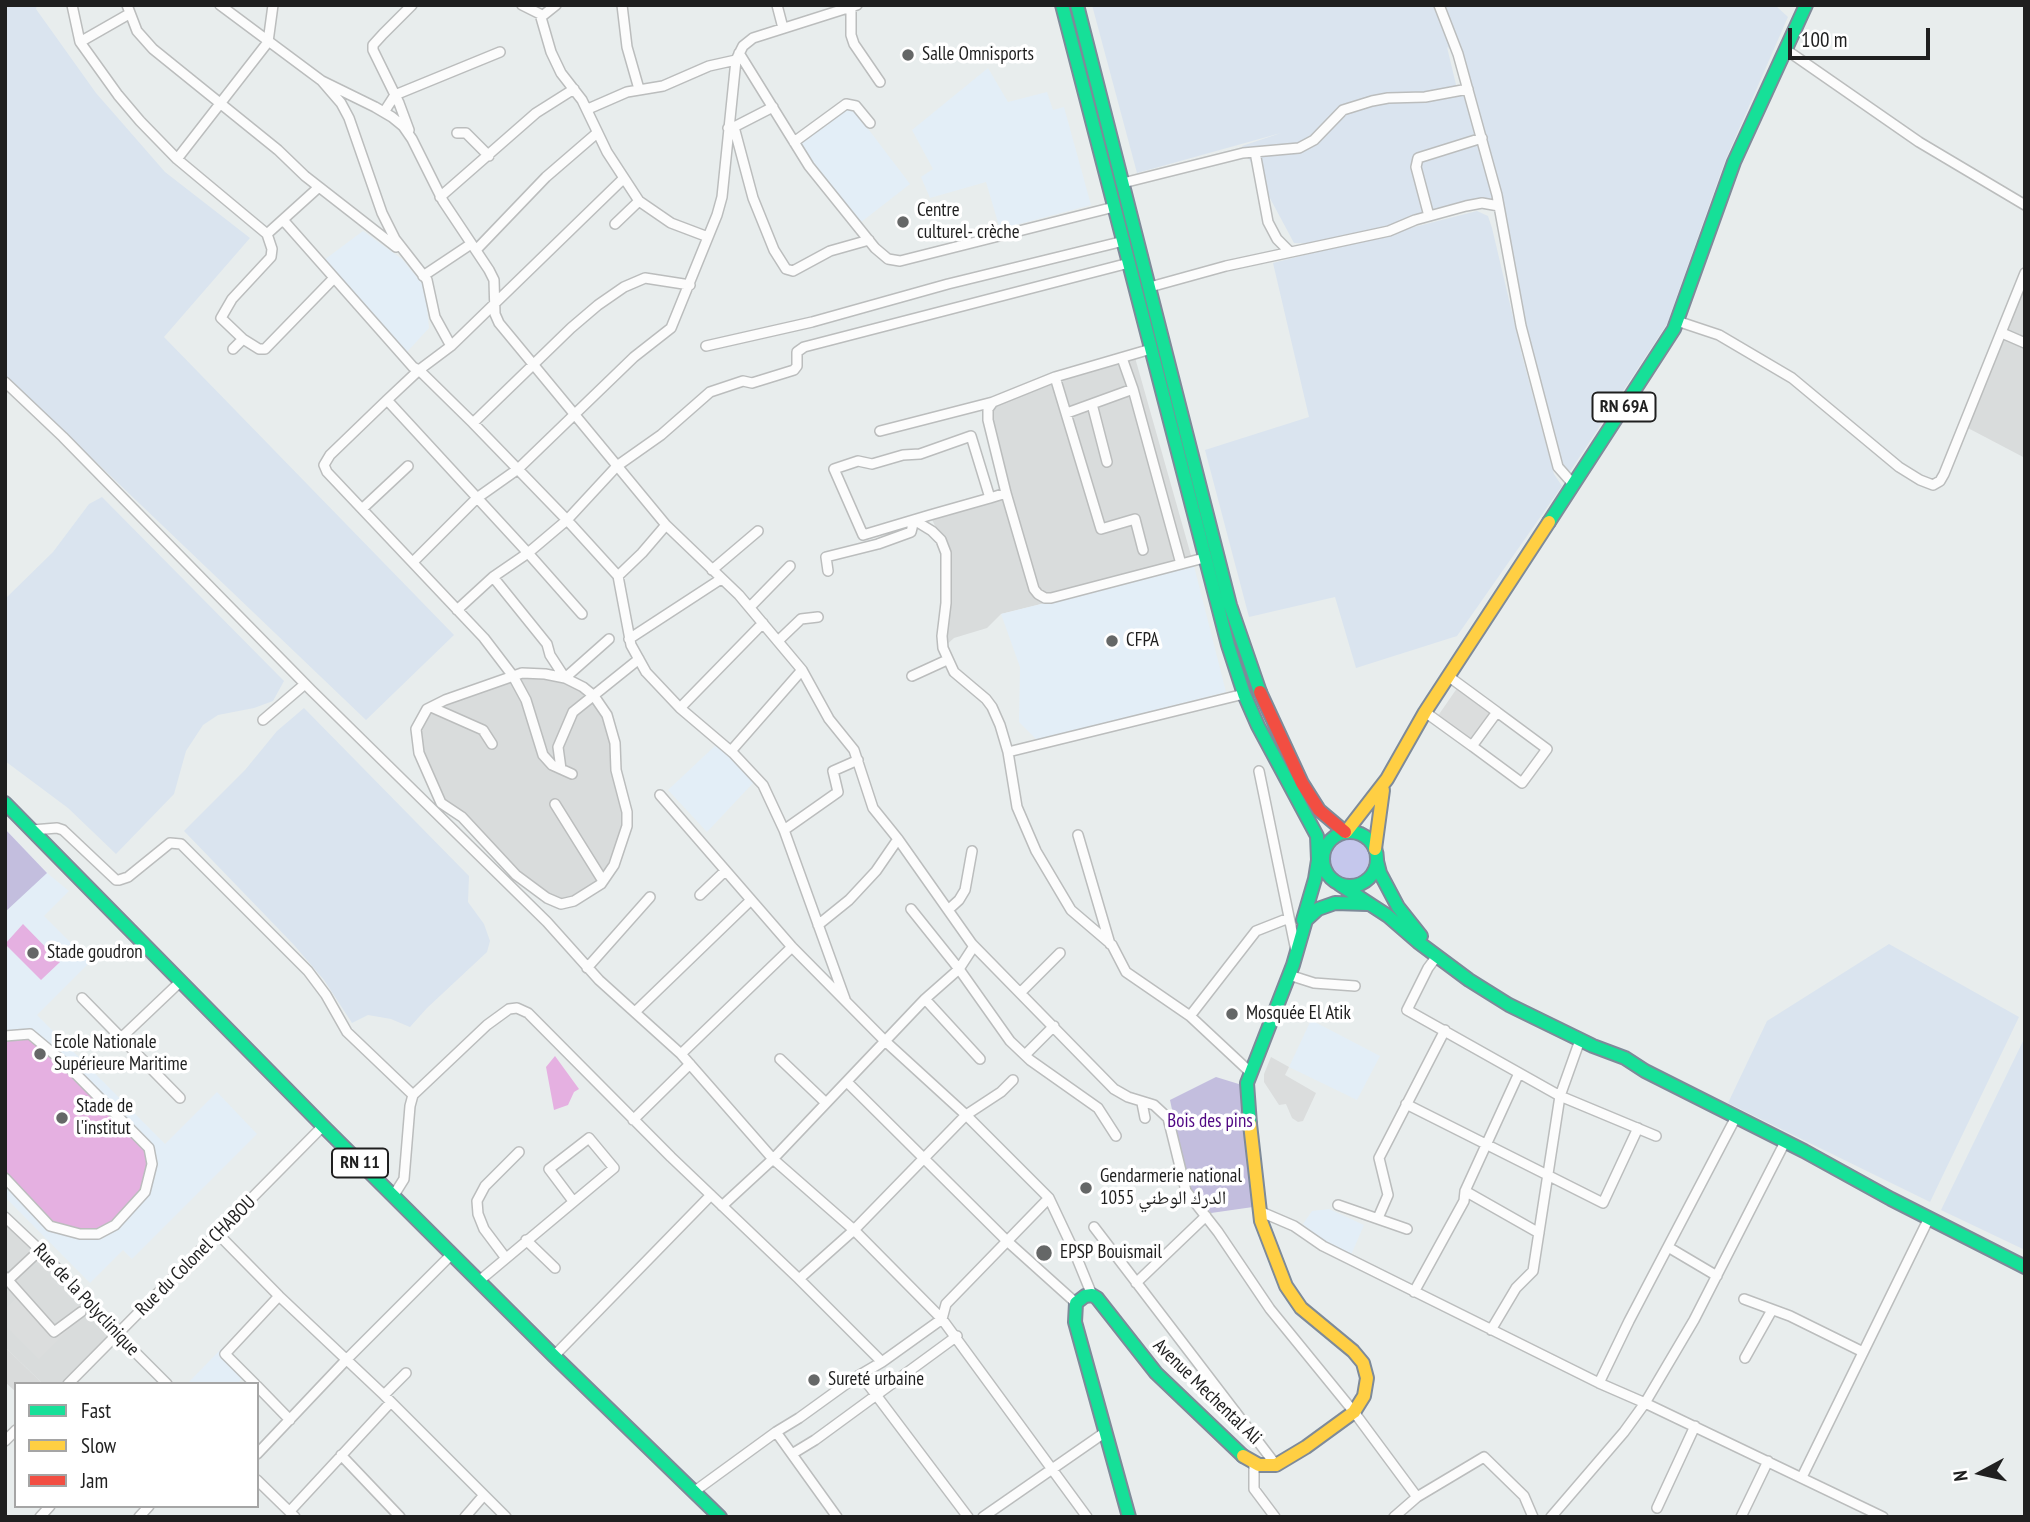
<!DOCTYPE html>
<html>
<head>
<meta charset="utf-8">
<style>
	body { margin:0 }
	#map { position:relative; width:2030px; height:1522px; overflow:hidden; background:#e8eded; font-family:"PT Sans Narrow",sans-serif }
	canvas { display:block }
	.frame { position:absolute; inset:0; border:7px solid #1f1f1f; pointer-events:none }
	.legend { position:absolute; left:14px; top:1382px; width:245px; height:126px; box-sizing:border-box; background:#fff; border:2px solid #a5a5a5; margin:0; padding:9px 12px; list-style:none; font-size:21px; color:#1f1f1f }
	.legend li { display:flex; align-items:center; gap:14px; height:35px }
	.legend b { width:35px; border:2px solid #a5a5a5 }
	.north { position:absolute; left:1946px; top:1438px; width:70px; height:70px; -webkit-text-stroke:5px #fff; paint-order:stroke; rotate:262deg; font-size:19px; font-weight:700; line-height:28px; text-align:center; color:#1f1f1f }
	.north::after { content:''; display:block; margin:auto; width:24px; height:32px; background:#1f1f1f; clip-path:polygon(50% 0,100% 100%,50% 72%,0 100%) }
	.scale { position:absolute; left:1788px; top:28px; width:142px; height:32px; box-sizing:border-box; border:4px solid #1f1f1f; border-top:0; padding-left:9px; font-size:21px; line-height:24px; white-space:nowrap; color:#1f1f1f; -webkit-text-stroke:5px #fff; paint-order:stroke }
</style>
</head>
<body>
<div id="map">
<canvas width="2030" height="1522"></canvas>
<div class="frame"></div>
<ul class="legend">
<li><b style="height:9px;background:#16e098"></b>Fast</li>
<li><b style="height:9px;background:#ffcf43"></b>Slow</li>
<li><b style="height:9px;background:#f24e42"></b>Jam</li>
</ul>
<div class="north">N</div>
<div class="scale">100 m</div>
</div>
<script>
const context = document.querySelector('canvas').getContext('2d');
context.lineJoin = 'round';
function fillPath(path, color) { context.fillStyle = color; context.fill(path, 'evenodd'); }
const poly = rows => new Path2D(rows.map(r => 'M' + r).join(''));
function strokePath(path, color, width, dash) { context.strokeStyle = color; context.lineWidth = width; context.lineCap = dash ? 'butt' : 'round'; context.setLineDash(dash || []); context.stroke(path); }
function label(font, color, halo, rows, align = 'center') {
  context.font = font + ' "PT Sans Narrow","Noto Naskh Arabic",sans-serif'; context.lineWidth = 7; context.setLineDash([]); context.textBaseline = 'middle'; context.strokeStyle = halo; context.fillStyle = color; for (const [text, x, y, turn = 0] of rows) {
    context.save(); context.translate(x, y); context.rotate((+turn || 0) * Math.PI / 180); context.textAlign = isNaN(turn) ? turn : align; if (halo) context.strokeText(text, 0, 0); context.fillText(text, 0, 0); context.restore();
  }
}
fillPath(poly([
	[2024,287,2025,288,2025,458,1966,427],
	[1134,354,1194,566,1001,614,987,628,954,638,943,648,946,603,941,539,930,515,1006,493,983,414,986,404],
	[522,673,545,674,583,687,607,715,627,826,601,884,574,901,547,898,441,803,419,753,421,717,427,709],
	[5,1213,118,1335,68,1384,43,1384,5,1347]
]), '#d9dcdc');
fillPath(poly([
	[988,68,1008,102,1047,92,1053,110,1064,107,1091,205,1008,227,1006,224,999,226,986,182,930,198,921,177,933,169,912,130],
	[844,107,853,109,910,184,860,223,798,144],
	[363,231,402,259,425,287,429,328,407,352,324,260],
	[1194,566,1226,692,1037,740,1019,722,1020,667,1001,614],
	[717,744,754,782,707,832,668,790],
	[5,829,47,873,69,891,44,916,90,962,37,1015,165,1144,217,1092,257,1134,132,1259,123,1250,90,1283,5,1197],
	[1311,1020,1380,1056,1357,1100,1289,1067],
	[1329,1209,1364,1225,1351,1255,1318,1238,1303,1224,1312,1211],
	[223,1347,249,1372,237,1384,187,1384]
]), '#e3eef7');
fillPath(poly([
	[5,1347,43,1384,16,1384,16,1392,5,1382]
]), '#d9dbdb');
fillPath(poly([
	[5,5,37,5,36,9,96,93,165,172,250,238,164,337,454,635,366,720,5,375],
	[1092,5,1775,5,1788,17,1725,161,1667,324,1569,473,1557,463,1463,59,1447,47,1458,93,1467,92,1492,198,1481,205,1325,244,1294,243,1242,146,1281,133,1137,173],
	[1477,211,1488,216,1492,228,1522,355,1554,474,1562,486,1457,636,1356,668,1335,597,1249,617,1205,450,1309,417,1273,263],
	[102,497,284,681,273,701,254,708,218,715,203,725,186,751,174,794,116,854,68,808,5,761,5,599,53,552,89,504],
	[304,708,469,876,468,902,484,924,490,941,487,952,427,1008,410,1027,391,1019,368,1015,352,1023,324,980,294,945,184,831,245,770,277,731],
	[1889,944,2019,1017,1930,1202,1728,1103,1767,1021],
	[2025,1037,2025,1250,1941,1210]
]), '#dae4ef');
fillPath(poly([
	'1329 859a20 20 0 1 1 40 0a20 20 0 1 1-40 0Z'
]), '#c5c7ec');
fillPath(poly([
	[5,829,47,873,5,912],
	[1216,1077,1242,1085,1253,1207,1211,1213,1188,1186,1170,1100]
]), '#c3bede');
fillPath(poly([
	[23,924,60,962,41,980,5,944],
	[30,1034,149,1148,152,1164,145,1192,115,1225,98,1234,60,1230,5,1178,5,1036],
	[555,1056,579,1089,574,1092,568,1105,554,1110,546,1067]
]), '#e5b0e1');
fillPath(poly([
	[1462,681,1504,711,1475,753,1433,723],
	[1271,1057,1289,1067,1285,1075,1316,1093,1303,1121,1298,1122,1292,1118,1286,1104,1279,1105,1264,1082,1264,1074],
	[20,1294,57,1332,77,1313,81,1318,39,1359,5,1325,5,1309]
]), '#dbdddd');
const street = poly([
	[72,5,80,42,129,14],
	[127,5,137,31,153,49,278,150,305,176,396,247],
	[220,5,322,81,341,103,349,118,382,213,395,239,427,280,435,317,451,346],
	[522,5,540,14,551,52,561,73,582,100,607,152,639,201,671,223,708,237],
	[622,5,627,47,639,89],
	[777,5,783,28],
	[1439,5,1458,54,1497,195,1521,326,1558,467,1573,484],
	[851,7,851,35,854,44,880,82],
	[541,17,556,5],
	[80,42,118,95,140,121,177,159,267,234,319,187],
	[1785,49,1919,142,2025,205],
	[739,53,809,166,875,248,888,259,900,261,1114,207],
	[322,81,375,107,392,117,403,126,412,139,443,201,489,270,494,280,495,314,499,323,666,525,739,595,802,670,829,719,854,750,873,808,898,839,972,944,1114,1089,1128,1097,1154,1105,1168,1118,1186,1191,1218,1232,1270,1309,1354,1412,1417,1497],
	[588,109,627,92,663,86,709,66,736,60],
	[384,112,395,95,500,52],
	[734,127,773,107],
	[728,128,734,127,753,198,774,250,786,269,793,271,830,251,869,240],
	[409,130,399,103,373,50,373,45,383,34,412,5],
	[457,133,466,133,489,156],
	[794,142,846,104,856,106,870,123],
	[1255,152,1268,222,1277,239,1290,252],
	[177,159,268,42,273,5],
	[1123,183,1243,153,1299,148,1314,140,1343,110,1372,101,1388,98,1425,97,1468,89],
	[440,197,536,113,574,89],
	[1429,216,1416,167,1418,158,1482,138],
	[284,221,413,367,419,370,473,423,567,520,618,576,631,645,646,672,680,708,733,753,763,785,784,830,845,999],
	[615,224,639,201],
	[476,250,546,177,597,133],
	[423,276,471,244],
	[1150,287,1226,266,1389,231,1415,220,1466,206,1482,203,1499,206],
	[1677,321,1719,335,1792,378,1899,467,1920,480,1933,485,1940,481,1944,474,2025,273],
	[2002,333,2025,343],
	[243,339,221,318,232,299,271,257,272,249,267,234],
	[706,346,812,322,948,284,1124,241],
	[233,349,243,339,259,349,265,349,334,278],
	[1151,349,1055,377,993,402,988,409,988,420,1006,493,1034,589,1038,594,1045,598,1051,598,1204,558],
	[1122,358,1133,389,1181,564],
	[1055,377,1101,529,1135,519,1143,550],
	[5,382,63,437,311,690,547,922,599,980,681,1054,773,1159,854,1230,942,1319,1087,1517],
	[387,400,528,553,582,614],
	[1092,404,1107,462],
	[1067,413,1133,389],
	[473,423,571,328,598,305,624,287,645,278,690,285],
	[880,431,993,402],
	[990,498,971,436,920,454,903,455,872,464,858,461,834,469,863,535,930,515,990,498,1006,493],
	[362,509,408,466],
	[413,562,477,498,518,469,634,357,671,328,717,215,722,197,736,60,743,46,753,38,857,5],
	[712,570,758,531],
	[828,571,826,557,878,544,911,532,914,520,932,531,941,540,946,553,946,603,942,636,943,648,954,672,986,699,992,707,1000,725,1008,752],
	[618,576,642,553,666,525],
	[493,577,547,644,550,655,565,678,609,639],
	[750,607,790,566],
	[457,610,493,577,528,553,567,520,617,466,661,435,710,392,743,381,752,383,794,370,797,366,797,352,804,347,1129,263],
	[629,639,721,579],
	[778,641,801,619,818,617],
	[522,673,545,674,565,678,583,687,594,696,607,715,615,743,616,770,627,812,627,826,614,865,601,884,574,901,561,904,547,898,516,875,462,817,441,803,419,753,416,729,427,709,445,700,522,673],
	[912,676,947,660],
	[1244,694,1008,752,1017,807,1036,851,1071,910,1112,945,1126,972,1190,1016,1250,1072],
	[431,707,483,730,492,744],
	[680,708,763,623],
	[1425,712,1472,746,1497,712,1448,676],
	[263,720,305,684],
	[1472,746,1522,783,1547,749,1497,712],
	[731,751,802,670],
	[561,769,558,747,573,712,639,659],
	[1259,771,1296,951],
	[572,774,552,765,543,755,526,700,513,676,484,638,327,472,324,465,330,455,387,400,419,370,451,346,623,179],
	[660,795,792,947,885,1041,966,1115,1049,1198,1074,1251,1092,1295],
	[555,804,603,881],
	[32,830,57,828,63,830,116,880,119,880,128,877,170,843,181,844,308,971,326,995,347,1032,413,1095],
	[784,830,838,792,833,771,858,760],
	[1078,835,1110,944],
	[700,895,725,871],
	[911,909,959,969,1010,1041,1030,1060,1098,1108,1116,1136],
	[948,910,959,900,965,890,972,851],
	[818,925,849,900,876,871,898,839],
	[1437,956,1428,968,1407,1010,1560,1096,1656,1136],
	[587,968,650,897],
	[1289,975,1314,983,1355,986],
	[1021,992,1060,953],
	[82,998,180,1098],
	[925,999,980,1059],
	[635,1012,751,900],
	[1190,1016,1256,931,1289,918],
	[5,1036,30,1034,66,1064,149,1148,152,1164,145,1192,115,1225,98,1234,80,1234,50,1226,5,1178],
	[121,1038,181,981],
	[681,1054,792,947],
	[1025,1055,1054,1026],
	[780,1059,826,1103],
	[847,1082,1007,1241,1076,1303],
	[1142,1103,1145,1118],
	[1406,1104,1603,1203,1638,1128],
	[633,1120,690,1064],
	[1465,1191,1539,1233],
	[394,1195,404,1179,410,1106,413,1095,487,1025,509,1009,517,1008,528,1013,671,1157,799,1279,882,1362],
	[1338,1205,1407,1229],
	[722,1206,773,1159,925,999,959,969,974,946],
	[1259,1211,1294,1226,1323,1246,1599,1383,1645,1403,1883,1517],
	[5,1217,40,1250,118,1335,167,1384],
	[1378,1218,1388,1195,1379,1158,1445,1030],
	[1094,1227,1276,1465],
	[218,1234,279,1296,384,1395,506,1517],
	[526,1240,555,1268],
	[1668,1247,1717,1276],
	[505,1257,484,1229,478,1214,477,1201,485,1186,519,1152],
	[5,1277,54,1332,81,1312],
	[799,1279,854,1230,966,1115,1001,1092,1013,1080],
	[8,1280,40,1250],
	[479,1281,614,1168,589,1138,549,1169,573,1201],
	[1136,1283,1206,1216],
	[1414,1292,1464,1201,1465,1191,1519,1073],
	[1744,1299,1790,1316,1863,1352],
	[1491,1330,1516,1288,1533,1271,1560,1096,1580,1040],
	[554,1356,711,1195],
	[1745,1358,1772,1310],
	[861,1375,968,1517],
	[1599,1383,1629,1321,1736,1117],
	[68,1384,323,1126],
	[255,1384,225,1354,279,1296],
	[257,1386,290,1420],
	[384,1395,406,1373],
	[776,1432,837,1517],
	[5,1441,16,1430],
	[257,1454,346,1360,452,1254],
	[792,1454,815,1440,957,1336],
	[341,1455,400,1517],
	[1254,1464,1254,1489,1275,1517],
	[1802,1477,1929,1218],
	[257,1480,295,1517],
	[695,1491,776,1432,799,1418,853,1379,882,1362,942,1319,946,1304,1049,1198],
	[1657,1508,1695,1426],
	[290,1511,391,1402],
	[40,1517,50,1506],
	[139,1517,149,1506],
	[465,1517,484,1495],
	[983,1517,1104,1433],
	[1394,1517,1417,1497,1484,1457,1524,1496,1533,1517],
	[1551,1517,1624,1432,1645,1403,1694,1320,1785,1142],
	[1741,1517,1768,1461]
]);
const fast = poly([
	[1062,5,1228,645,1244,694,1258,726,1317,836,1318,860,1315,879,1303,920],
	[1077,5,1230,605,1260,692],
	[1549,522,1674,329,1734,162,1806,5],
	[5,803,323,1126,554,1356,720,1517],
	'1323 859a27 27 0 1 1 54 0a27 27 0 1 1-54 0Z',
	[1377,861,1380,873,1398,907,1421,936],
	[1339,884,1388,916,1418,942,1469,980,1509,1005,1593,1046,1625,1058,1645,1071,1804,1151,1891,1199,2025,1267],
	[1250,1124,1247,1083,1293,965,1306,920,1318,909,1335,903,1367,904],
	[1129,1517,1075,1322,1076,1303,1085,1296,1092,1295,1097,1298,1156,1373,1243,1456]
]);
const slow = poly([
	[1346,832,1387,779,1425,712,1549,522],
	[1375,849,1383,790],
	[1243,1456,1259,1465,1276,1465,1306,1447,1354,1412,1364,1396,1367,1378,1363,1363,1353,1351,1301,1308,1286,1286,1261,1221,1250,1124]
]);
const jam = poly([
	[1260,692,1302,783,1319,810,1345,832]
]);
strokePath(street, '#bbbdbd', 12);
strokePath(fast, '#7e8a99', 16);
strokePath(slow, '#7e8a99', 16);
strokePath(jam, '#7e8a99', 16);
strokePath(street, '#fcfcfc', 9);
strokePath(fast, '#16e098', 12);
strokePath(slow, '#ffcf43', 12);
strokePath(jam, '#f24e42', 12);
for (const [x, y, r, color] of [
	[908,55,7,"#656767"],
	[903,222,7,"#656767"],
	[1112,641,7,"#656767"],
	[33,953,7,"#656767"],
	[1232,1014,7,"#656767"],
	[40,1054,7,"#656767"],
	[62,1118,7,"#656767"],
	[1086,1188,7,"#656767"],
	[1044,1253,9,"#656767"],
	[814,1380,7,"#656767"]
]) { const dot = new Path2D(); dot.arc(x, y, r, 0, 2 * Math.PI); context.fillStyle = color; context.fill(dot); strokePath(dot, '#fff', 2.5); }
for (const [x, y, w] of [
	[1624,407,63],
	[360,1163,56]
]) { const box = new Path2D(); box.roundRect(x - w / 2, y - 14.5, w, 29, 5); context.fillStyle = '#fff'; context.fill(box); strokePath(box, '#1f1f1f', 2); }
label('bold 18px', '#1f1f1f', null, [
	["RN 69A",1624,407],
	["RN 11",360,1163]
]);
label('19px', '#1f1f1f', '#fff', [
	["Salle Omnisports",922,55],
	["Centre",917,211],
	["culturel- crèche",917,233],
	["CFPA",1126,641],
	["Stade goudron",47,953],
	["Mosquée El Atik",1246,1014],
	["Ecole Nationale",54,1043],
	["Supérieure Maritime",54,1065],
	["Stade de",76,1107],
	["l'institut",76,1129],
	["Gendarmerie national",1100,1177],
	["1055 الدرك الوطني",1100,1199],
	["EPSP Bouismail",1060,1253],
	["Sureté urbaine",828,1380]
], 'left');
label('19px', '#500783', '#fff', [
	["Bois des pins",1210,1122]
]);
label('19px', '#1f1f1f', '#fff', [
	["Rue du Colonel CHABOU",196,1256,-45],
	["Rue de la Polyclinique",86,1300,47],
	["Avenue Mechental Ali",1207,1392,44]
]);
</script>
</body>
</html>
